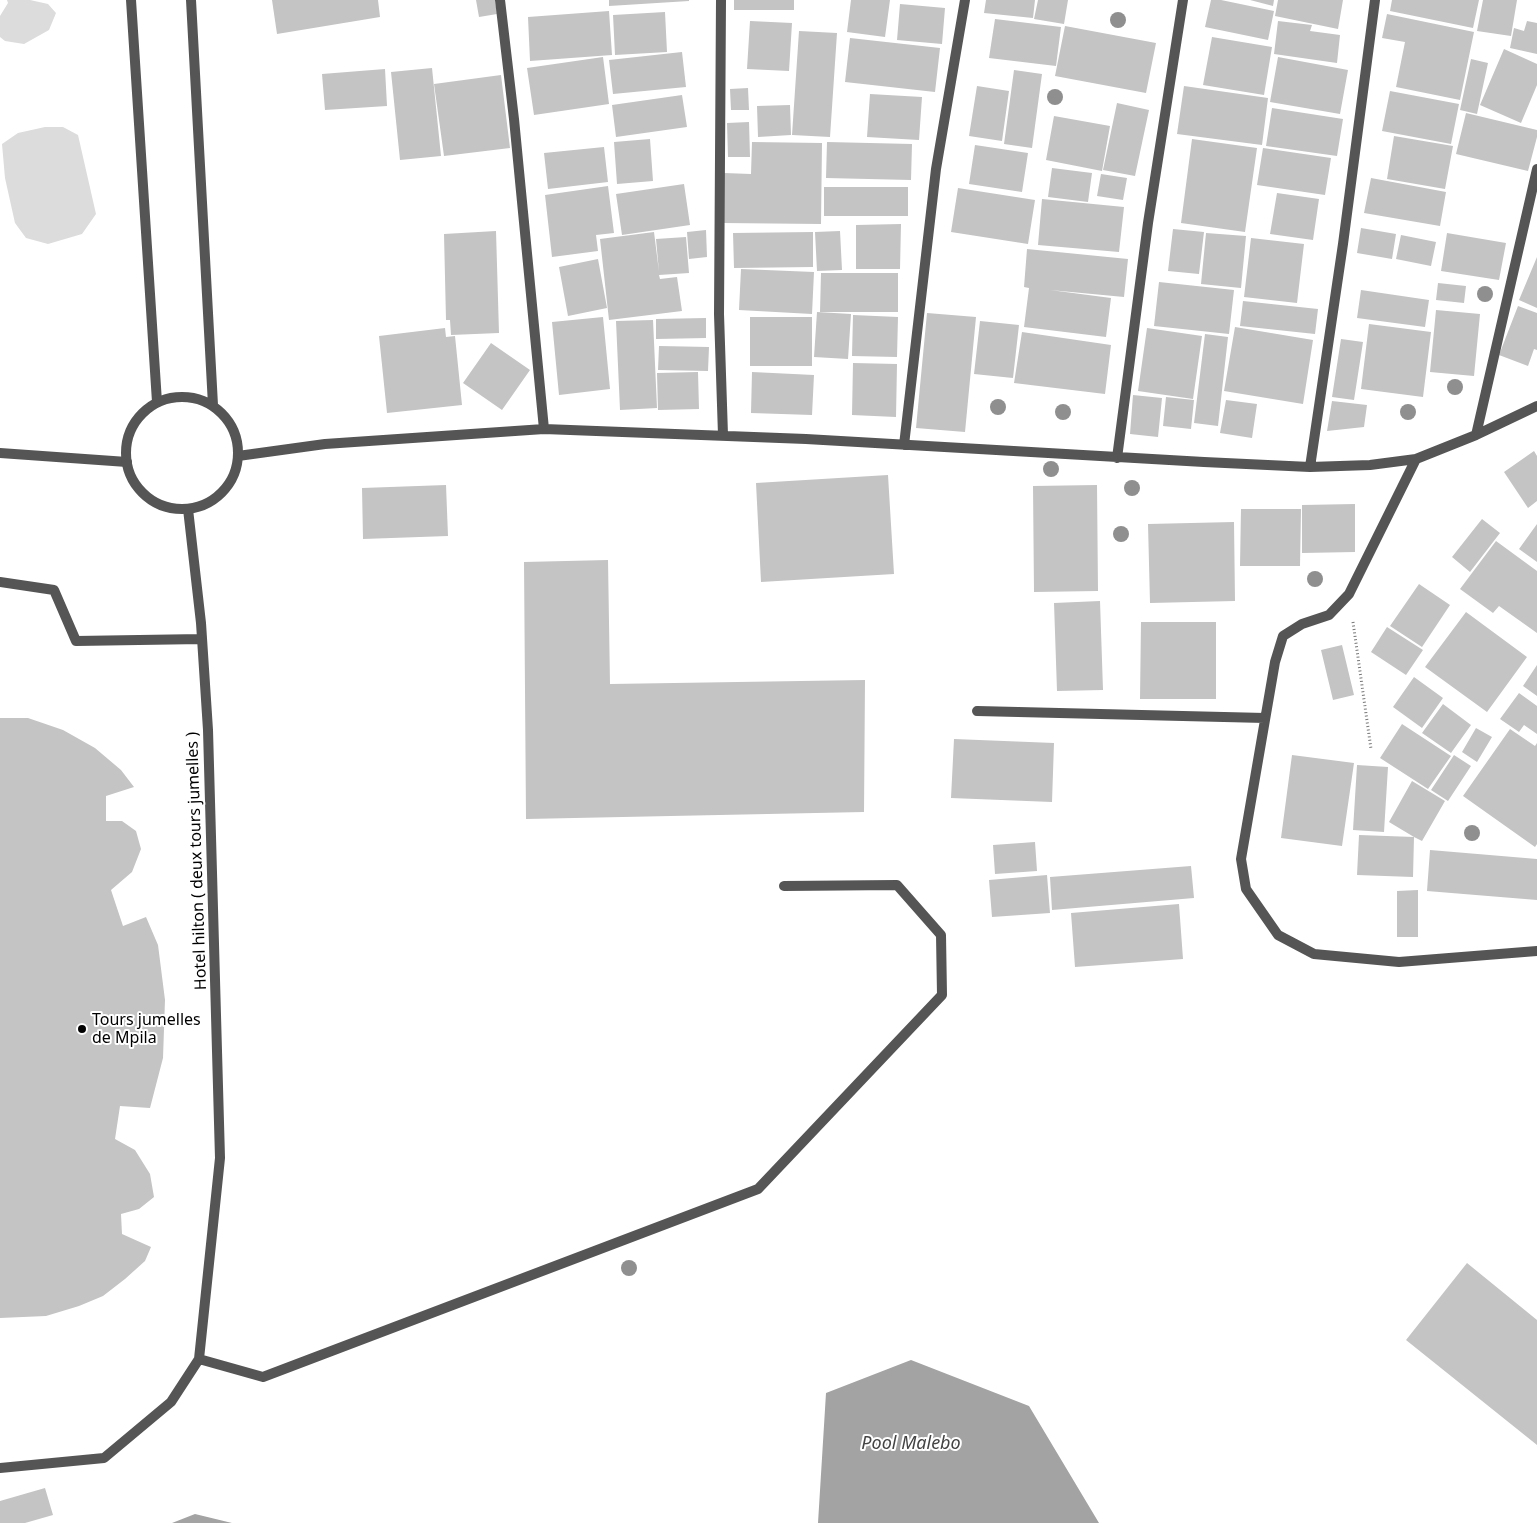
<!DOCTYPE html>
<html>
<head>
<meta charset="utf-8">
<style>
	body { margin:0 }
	canvas { display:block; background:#fff }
</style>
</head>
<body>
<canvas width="1537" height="1523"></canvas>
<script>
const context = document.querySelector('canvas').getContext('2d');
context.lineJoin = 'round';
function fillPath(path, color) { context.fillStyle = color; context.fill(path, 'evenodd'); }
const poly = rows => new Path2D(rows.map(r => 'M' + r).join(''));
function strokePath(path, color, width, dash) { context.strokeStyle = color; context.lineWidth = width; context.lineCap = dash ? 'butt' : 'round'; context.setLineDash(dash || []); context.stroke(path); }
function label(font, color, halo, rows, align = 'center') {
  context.font = font + ' "Noto Sans",sans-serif'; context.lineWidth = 4; context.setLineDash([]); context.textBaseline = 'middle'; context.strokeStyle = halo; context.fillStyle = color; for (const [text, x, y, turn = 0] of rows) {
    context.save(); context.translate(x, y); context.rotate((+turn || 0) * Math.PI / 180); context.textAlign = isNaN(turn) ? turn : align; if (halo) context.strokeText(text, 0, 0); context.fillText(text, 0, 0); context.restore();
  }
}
fillPath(poly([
	[7,0,30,0,48,4,56,13,49,30,24,44,5,41,0,37,0,16,8,3],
	[45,127,63,127,78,135,96,214,82,234,48,244,26,238,15,223,5,178,2,144,18,133]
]), '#dcdcdc');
fillPath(poly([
	[911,1360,1029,1406,1099,1523,818,1523,826,1393],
	[195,1514,232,1523,172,1523]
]), '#a3a3a3');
fillPath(poly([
	[272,0,378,0,380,17,277,34],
	[476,0,495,0,497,14,479,17],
	[609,0,689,0,689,1,609,6],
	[734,0,794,0,794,10,734,10],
	[851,0,890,0,885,37,847,32],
	[986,0,1035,0,1033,18,984,13],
	[1038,0,1068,0,1064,24,1034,19],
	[1211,0,1221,0,1274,11,1268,40,1205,27],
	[1250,0,1274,0,1273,6],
	[1278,0,1343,0,1338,29,1275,16],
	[1392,0,1479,0,1473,28,1390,11],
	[1483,0,1517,0,1511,36,1477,31],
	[900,4,945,8,942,44,897,40],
	[609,11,612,55,530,61,528,17],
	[665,12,667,52,615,55,613,15],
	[1387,14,1474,32,1460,100,1396,87,1405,42,1382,38],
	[995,19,1061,27,1056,66,989,58],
	[750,21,792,23,789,71,747,69],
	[1278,21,1312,25,1310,31,1340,35,1337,63,1274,54],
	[1527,21,1537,23,1537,54,1510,48,1514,28,1524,31],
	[1065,26,1156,43,1146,93,1055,76],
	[799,31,837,33,830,137,792,135],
	[1212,37,1272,47,1264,95,1203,85],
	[850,38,940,48,935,92,845,82],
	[1504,49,1537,64,1537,85,1521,123,1480,105],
	[682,52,686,87,613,94,609,60],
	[603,57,609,104,534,115,527,68],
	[1278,57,1348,70,1340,114,1270,102],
	[1471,59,1488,63,1477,114,1460,110],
	[432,68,441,156,400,160,391,72],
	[385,69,387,106,325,110,322,74],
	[1014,70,1042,74,1032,148,1004,144],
	[501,75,510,148,444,156,434,84],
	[977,86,1009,91,1002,141,969,136],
	[1184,86,1268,98,1262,145,1177,134],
	[748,88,749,110,731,110,730,89],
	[1390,91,1459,104,1451,144,1382,131],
	[870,94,922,97,919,140,867,137],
	[682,95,687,127,616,137,612,105],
	[1117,103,1149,110,1135,176,1103,170],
	[790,105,791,135,758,137,757,106],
	[1272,108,1343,119,1337,156,1266,146],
	[1466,113,1537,130,1537,137,1528,171,1456,154],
	[1054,116,1110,126,1102,171,1046,160],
	[749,122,750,157,728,157,727,123],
	[1394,136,1453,146,1445,189,1387,179],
	[650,139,653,181,617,184,614,142],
	[1192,139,1257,148,1245,232,1181,223],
	[752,142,822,143,821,224,723,223,724,173,751,174],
	[827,142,912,144,911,180,826,178],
	[975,145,1028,153,1022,192,969,184],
	[604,147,608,182,548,189,544,153],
	[1263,148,1331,158,1325,195,1257,185],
	[1052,168,1092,173,1088,202,1048,197],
	[1101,174,1127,178,1123,200,1097,196],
	[1371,178,1446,192,1440,226,1364,213],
	[684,184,690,225,622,235,616,194],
	[608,186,614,233,596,235,598,251,552,257,545,195],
	[824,187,908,187,908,216,824,216],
	[958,188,1035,200,1028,244,951,232],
	[1277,193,1319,199,1313,240,1270,234],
	[1042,199,1124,207,1119,252,1038,245],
	[901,224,900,269,856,269,856,225],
	[1361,228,1396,234,1392,259,1357,253],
	[1173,229,1204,232,1199,274,1168,271],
	[706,230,707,257,689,259,687,232],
	[496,231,499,333,451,335,450,320,446,320,444,234],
	[840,231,842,270,817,271,815,232],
	[654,232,659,272,656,239,686,237,689,273,659,275,660,279,677,277,682,311,609,320,600,239],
	[813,232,813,267,734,268,733,233],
	[1206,233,1246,236,1241,288,1201,284],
	[1447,233,1506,243,1499,280,1441,271],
	[1401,235,1436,242,1431,266,1396,259],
	[1251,238,1304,244,1297,303,1244,297],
	[1027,249,1128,259,1124,297,1050,290,1111,298,1106,337,1024,327,1029,288,1024,287],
	[1537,257,1537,308,1519,300],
	[598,259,607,308,568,316,559,267],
	[741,269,814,272,812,314,739,310],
	[821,273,898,273,898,312,820,312],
	[1159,282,1234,290,1229,334,1154,326],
	[1438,283,1466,286,1464,303,1436,300],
	[1361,290,1429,300,1425,327,1357,318],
	[1243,301,1318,309,1315,334,1240,326],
	[1518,306,1537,313,1537,350,1534,349,1528,366,1499,355],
	[1436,310,1480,314,1474,376,1430,372],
	[817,312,851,314,848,359,814,357],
	[927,313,976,317,965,432,916,428],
	[853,315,898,317,897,357,852,356],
	[603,317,610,389,559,395,552,322],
	[750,317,812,317,812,366,750,366],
	[706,318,706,338,656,339,656,319],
	[653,320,657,408,620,410,616,321],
	[980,321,1019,325,1013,378,974,374],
	[1369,324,1431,332,1423,397,1361,389],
	[1235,327,1313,340,1303,404,1224,391],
	[445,328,446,337,455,336,462,405,387,413,379,336],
	[1147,328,1202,336,1193,399,1138,391],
	[1022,332,1111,345,1105,394,1014,383],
	[1205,334,1228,337,1218,426,1194,423],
	[1341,339,1363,342,1354,400,1332,397],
	[491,343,530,370,502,410,463,383],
	[659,346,709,347,708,371,658,370],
	[853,363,897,364,896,417,852,415],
	[698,372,699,409,658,410,657,373],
	[752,372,814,375,812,415,751,413],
	[1133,395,1162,398,1158,437,1130,434],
	[1166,397,1194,400,1191,429,1163,426],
	[1226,400,1257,404,1252,438,1220,433],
	[1332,401,1367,405,1364,427,1327,431],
	[1534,451,1537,456,1537,501,1528,508,1504,472],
	[888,475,894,574,761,582,756,483],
	[446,485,448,536,363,539,362,488],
	[1097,485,1098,591,1034,592,1033,486],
	[1355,504,1355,552,1302,553,1302,505],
	[1241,509,1301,509,1300,566,1240,566],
	[1482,519,1500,533,1470,572,1452,557],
	[1234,522,1235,601,1150,603,1148,524],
	[1537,524,1537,562,1519,549],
	[1496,541,1537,571,1537,633,1499,606,1493,613,1460,589],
	[608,560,610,684,865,680,864,812,526,819,524,562],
	[1419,584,1450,605,1422,647,1390,626],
	[1100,601,1103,690,1057,691,1054,603],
	[1466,612,1527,657,1487,712,1425,667],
	[1141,622,1216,622,1216,699,1140,699],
	[1387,627,1423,650,1406,675,1371,652],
	[1342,645,1354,695,1333,700,1321,650],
	[1537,665,1537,696,1523,686],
	[1414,677,1443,698,1422,728,1393,707],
	[1519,693,1537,706,1537,734,1524,725,1519,732,1500,719],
	[1443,704,1471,725,1451,753,1422,733],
	[0,718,28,718,63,730,95,748,121,770,134,787,106,796,106,821,122,821,136,831,141,849,132,872,111,890,123,926,146,917,158,945,165,1000,163,1058,150,1108,120,1106,115,1139,135,1150,150,1174,154,1197,139,1209,121,1214,122,1234,151,1247,145,1261,125,1279,103,1296,79,1306,46,1316,0,1318],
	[1402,724,1451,756,1428,789,1380,758],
	[1476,728,1492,737,1477,762,1462,752],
	[1510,729,1535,746,1537,743,1537,844,1535,847,1463,796],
	[954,739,1054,743,1052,802,951,798],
	[1292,755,1354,763,1342,846,1281,838],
	[1454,755,1471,766,1448,801,1431,790],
	[1357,765,1388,767,1384,832,1353,830],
	[1412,781,1445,801,1422,841,1414,837,1413,877,1357,875,1359,835,1414,837,1389,822],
	[1035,842,1037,871,995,874,993,845],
	[1430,850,1537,859,1537,900,1427,891],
	[1191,866,1194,898,1052,910,1050,877],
	[1047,875,1050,913,992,917,989,880],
	[1418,890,1418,937,1397,937,1397,891],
	[1179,904,1183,959,1075,967,1071,913],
	[1467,1263,1537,1320,1537,1445,1406,1340],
	[45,1488,53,1515,25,1523,0,1523,0,1501]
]), '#c4c4c4');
strokePath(poly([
	[1353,622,1371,749]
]), '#777', 3, [1, 2.5]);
strokePath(poly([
	[0,453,127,462],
	[0,582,54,590,76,641,202,639],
	[199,1359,263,1377,758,1189,942,995,941,935,897,885,784,886],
	[0,1468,104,1458,171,1402,199,1359,220,1158,208,730,201,623,188,509]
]), '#555', 10);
strokePath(poly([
	[131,0,157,402],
	[191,0,213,405],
	[500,0,514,119,544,429],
	[721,0,719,314,723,435],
	'126 453a56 56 0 1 1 112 0a56 56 0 1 1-112 0Z',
	[1476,435,1537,169],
	[904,445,936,169,965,0],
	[238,456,325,444,544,429,806,439,1204,462,1310,467,1370,465,1416,459,1476,435,1537,406],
	[1117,458,1148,223,1183,0],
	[1416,459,1349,594,1329,615,1302,624,1283,636,1275,662,1241,859,1246,889,1278,935,1314,954,1399,962,1537,951],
	[1310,467,1343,244,1375,0],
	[977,711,1265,718]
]), '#555', 10);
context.fillStyle = '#8f8f8f';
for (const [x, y] of [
	[1118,20],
	[1055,97],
	[1485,294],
	[1455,387],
	[998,407],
	[1063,412],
	[1408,412],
	[1051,469],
	[1132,488],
	[1121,534],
	[1315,579],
	[1472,833],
	[629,1268]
]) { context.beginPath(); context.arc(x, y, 8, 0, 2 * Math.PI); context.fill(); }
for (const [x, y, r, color] of [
	[82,1029,5,"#000"]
]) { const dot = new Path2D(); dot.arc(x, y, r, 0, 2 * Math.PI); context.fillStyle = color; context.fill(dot); strokePath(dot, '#fff', 2); }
label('16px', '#000', '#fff', [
	["Hotel hilton ( deux tours jumelles )",197,861,-92]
]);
label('16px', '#000', '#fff', [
	["Tours jumelles",92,1020],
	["de Mpila",92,1038]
], 'left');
label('italic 18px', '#444', '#fff', [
	["Pool Malebo",911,1444]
]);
</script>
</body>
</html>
